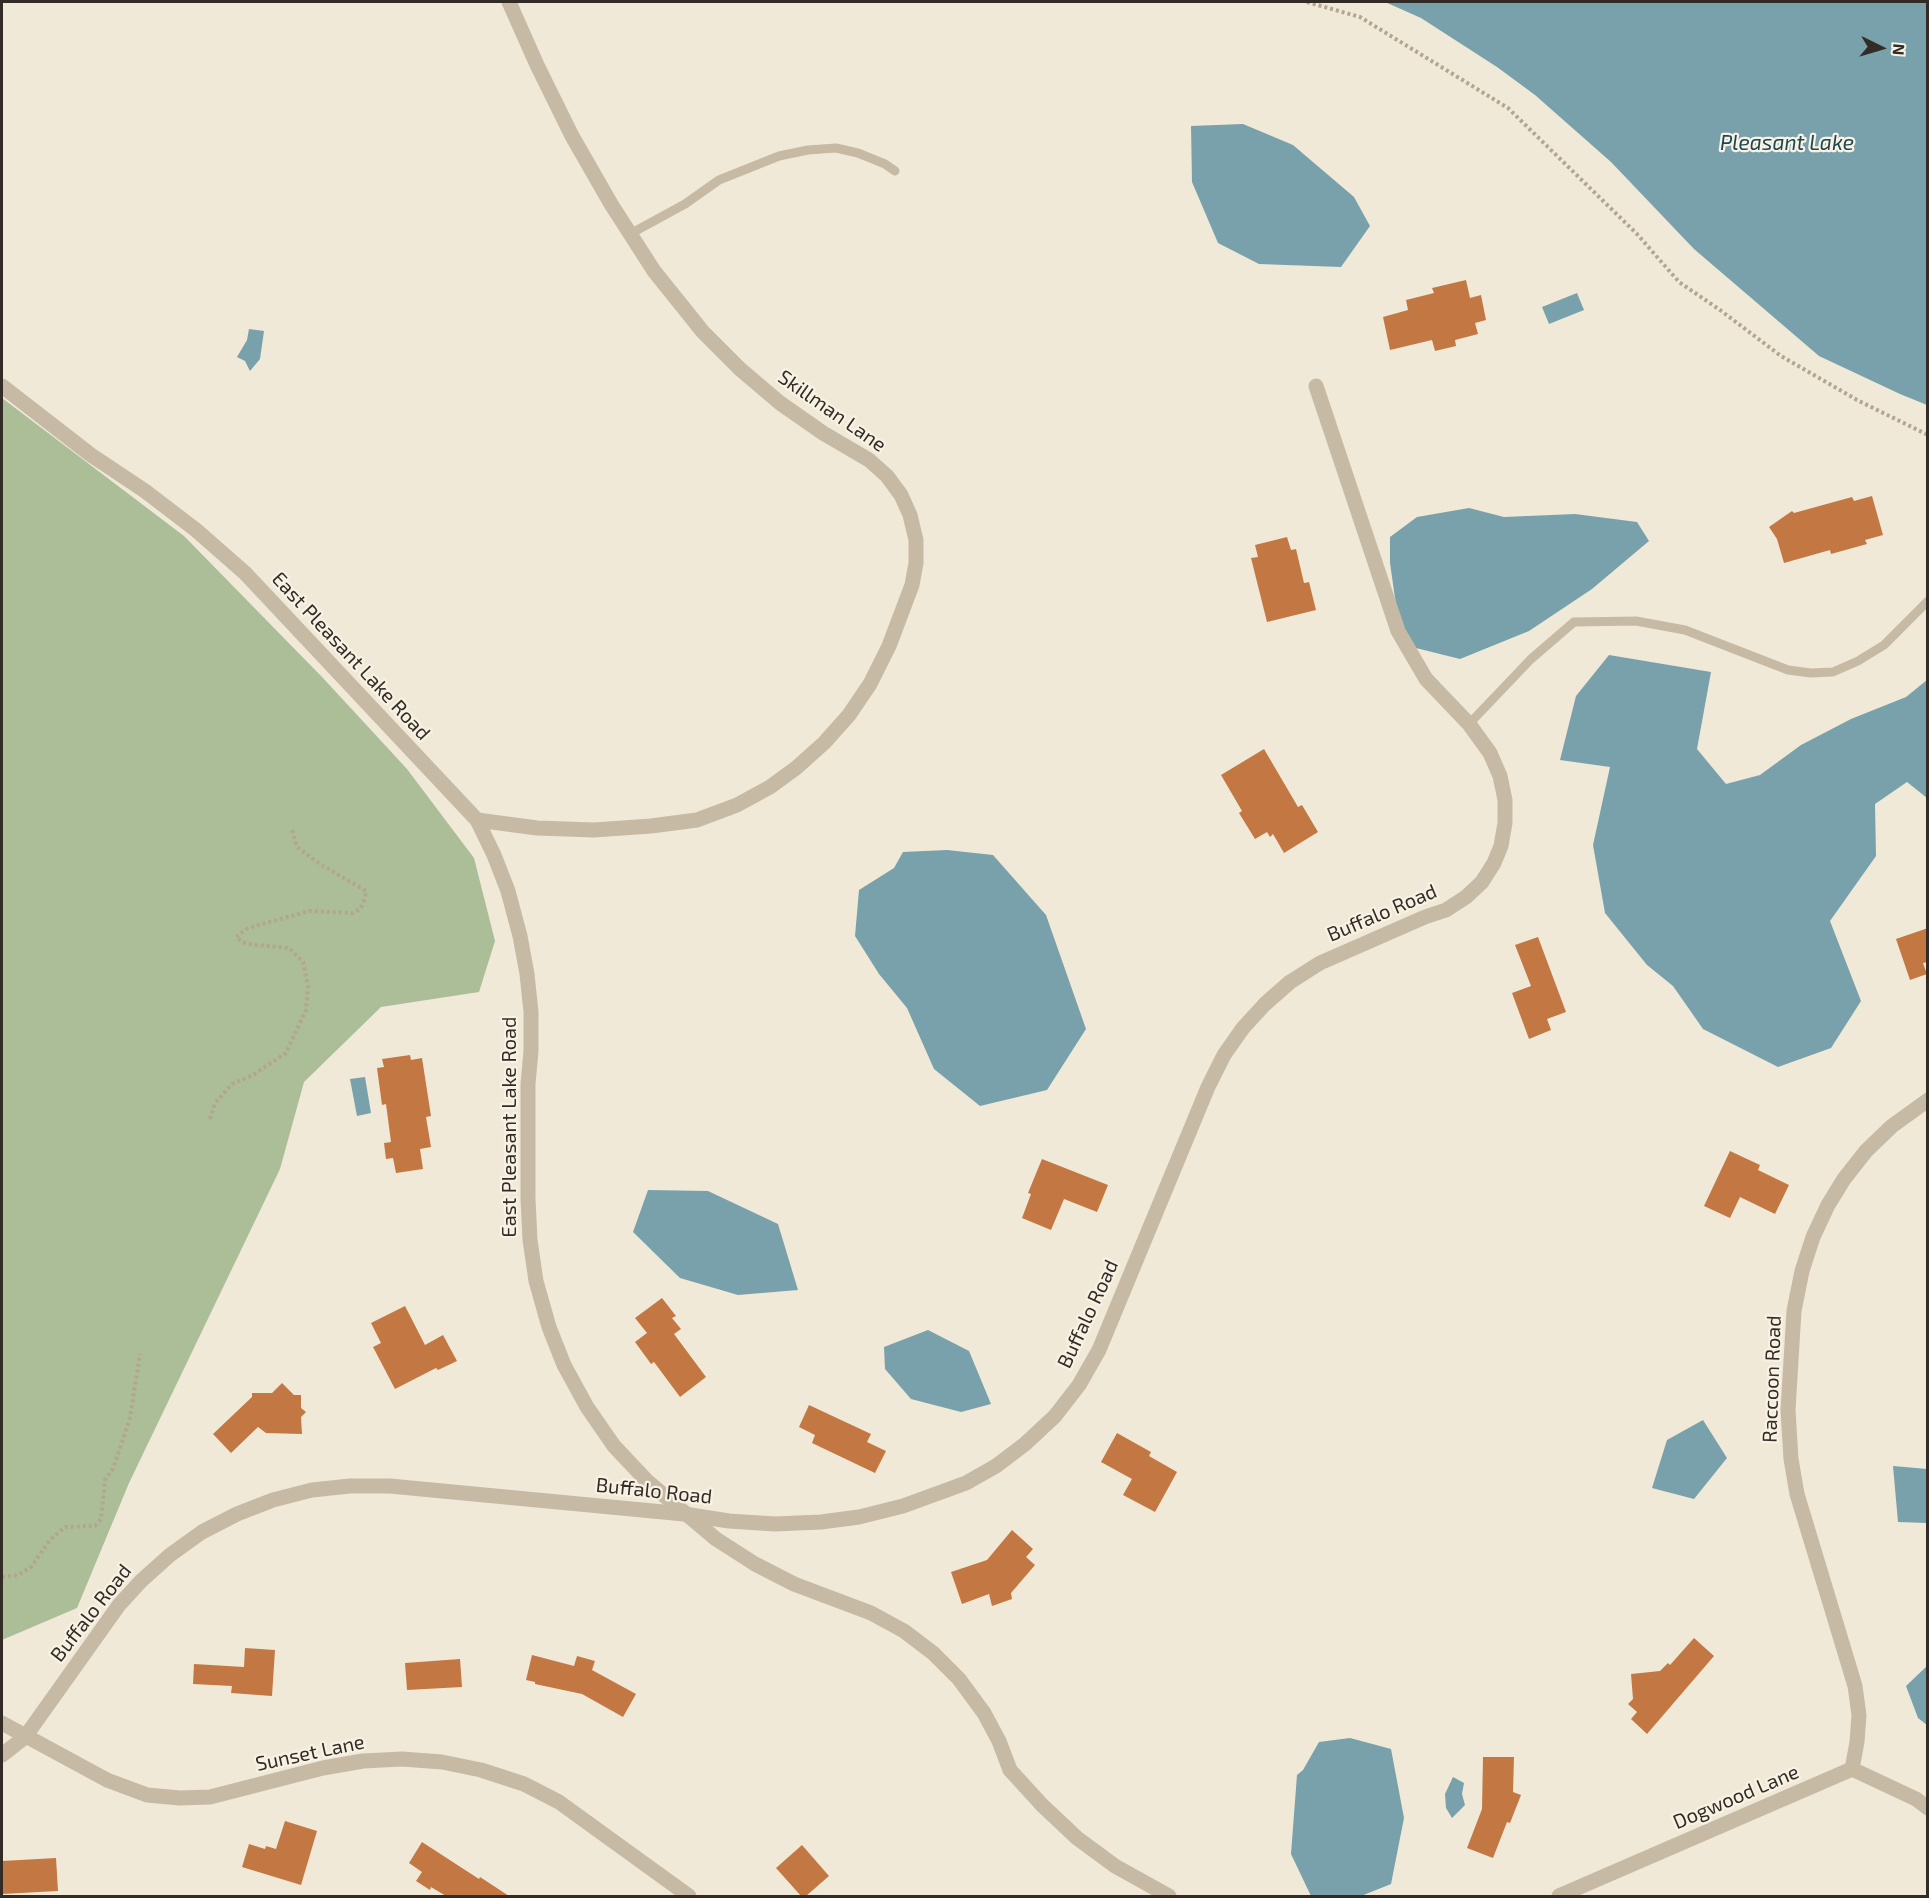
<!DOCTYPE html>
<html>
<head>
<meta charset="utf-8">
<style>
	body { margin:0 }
	#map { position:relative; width:1929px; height:1898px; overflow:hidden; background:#f0e9d8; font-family:"Exo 2",sans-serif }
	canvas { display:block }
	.frame { position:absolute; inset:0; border:3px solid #332c26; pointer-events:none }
	.north { position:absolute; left:1851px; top:18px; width:60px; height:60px; -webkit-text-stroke:4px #f8f2e4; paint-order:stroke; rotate:95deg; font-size:16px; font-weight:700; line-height:24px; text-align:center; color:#332c26 }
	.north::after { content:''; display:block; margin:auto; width:21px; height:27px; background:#332c26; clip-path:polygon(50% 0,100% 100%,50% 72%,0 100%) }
</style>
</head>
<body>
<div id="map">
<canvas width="1929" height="1898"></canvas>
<div class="frame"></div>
<div class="north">N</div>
</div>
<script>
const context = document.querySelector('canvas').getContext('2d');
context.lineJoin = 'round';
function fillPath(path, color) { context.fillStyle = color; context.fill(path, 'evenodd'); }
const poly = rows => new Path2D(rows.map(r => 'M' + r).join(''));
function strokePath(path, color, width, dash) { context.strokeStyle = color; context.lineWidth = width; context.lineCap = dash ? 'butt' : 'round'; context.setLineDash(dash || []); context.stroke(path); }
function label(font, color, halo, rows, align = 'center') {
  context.font = font + ' "Exo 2",sans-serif'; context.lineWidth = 4.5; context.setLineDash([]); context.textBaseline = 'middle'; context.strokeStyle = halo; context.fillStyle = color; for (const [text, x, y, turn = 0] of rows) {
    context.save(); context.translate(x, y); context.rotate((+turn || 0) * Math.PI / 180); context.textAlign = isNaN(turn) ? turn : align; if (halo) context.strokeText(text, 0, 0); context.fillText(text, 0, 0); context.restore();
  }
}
fillPath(poly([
	[2,398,184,536,323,678,407,769,474,858,495,941,479,992,381,1007,304,1082,280,1169,129,1483,77,1608,2,1640]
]), '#abbe98');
fillPath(poly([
	[1385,2,1927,2,1927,405,1900,394,1819,356,1694,249,1611,162,1535,95,1497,67,1421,18],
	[1243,124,1293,145,1354,197,1370,226,1341,267,1259,264,1218,243,1192,182,1191,126],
	[1577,293,1584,310,1549,324,1542,307],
	[249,329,264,331,260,359,250,371,245,361,237,357,247,340],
	[1469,508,1504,517,1575,514,1637,522,1649,541,1592,589,1529,631,1460,659,1416,648,1398,619,1390,563,1390,537,1417,517],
	[1609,655,1711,672,1697,749,1726,784,1760,775,1801,745,1851,719,1906,697,1927,680,1927,798,1907,782,1875,804,1876,856,1830,921,1861,1001,1831,1048,1778,1067,1703,1029,1673,986,1647,965,1605,913,1593,845,1610,767,1560,760,1576,696],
	[947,850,993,855,1046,915,1086,1029,1047,1090,980,1106,934,1069,907,1008,879,974,855,936,859,890,894,868,903,852],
	[365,1077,371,1113,357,1116,350,1079],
	[648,1190,708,1191,778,1224,798,1290,738,1295,680,1278,633,1232],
	[928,1330,969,1351,991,1404,961,1412,911,1399,885,1369,884,1347],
	[1703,1420,1727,1458,1694,1499,1652,1488,1667,1440],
	[1893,1466,1927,1469,1927,1523,1898,1522],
	[1927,1666,1927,1725,1918,1718,1906,1686],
	[1350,1738,1391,1749,1404,1818,1391,1884,1361,1896,1311,1896,1291,1854,1297,1775,1303,1770,1319,1742],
	[1453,1777,1464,1783,1462,1794,1465,1805,1452,1818,1446,1808,1445,1794]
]), '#78a1ac');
fillPath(poly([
	[1466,280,1470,298,1481,295,1486,320,1475,323,1478,334,1455,340,1456,346,1435,351,1432,340,1390,350,1383,317,1408,310,1406,300,1434,293,1432,288],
	[1872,496,1883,535,1865,540,1867,544,1831,554,1830,550,1784,563,1777,539,1769,527,1792,511,1794,513,1852,497,1854,501],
	[1287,537,1291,550,1296,549,1304,583,1309,582,1316,610,1267,622,1251,558,1258,557,1255,545],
	[1264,749,1298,807,1302,805,1318,832,1284,853,1273,834,1270,837,1267,832,1255,839,1239,813,1242,811,1221,775],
	[1928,928,1928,962,1923,963,1927,974,1910,980,1896,939],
	[1538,937,1566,1012,1547,1019,1551,1030,1529,1039,1512,993,1531,986,1515,945],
	[410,1055,411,1060,422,1058,431,1116,426,1117,431,1147,420,1149,423,1169,396,1173,393,1158,386,1159,384,1143,391,1142,386,1104,382,1105,377,1068,384,1067,382,1059],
	[1730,1151,1760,1165,1758,1170,1789,1185,1775,1214,1740,1197,1730,1218,1704,1206],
	[1042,1159,1108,1185,1097,1212,1064,1199,1051,1230,1022,1218,1031,1194,1028,1193],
	[662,1298,676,1316,672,1318,681,1329,674,1334,706,1377,680,1397,654,1362,651,1364,635,1342,647,1333,635,1318],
	[405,1306,425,1345,443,1335,457,1361,438,1370,436,1368,395,1389,373,1347,381,1343,371,1323],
	[282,1383,294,1395,301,1395,301,1408,306,1412,301,1417,302,1434,266,1433,258,1427,231,1453,213,1434,252,1397,252,1393,272,1393],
	[809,1405,871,1434,867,1442,886,1451,875,1473,812,1443,815,1435,799,1427],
	[1117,1433,1151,1452,1149,1456,1177,1472,1155,1512,1123,1495,1132,1479,1101,1462],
	[1012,1530,1033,1549,1026,1557,1035,1565,1011,1593,1012,1599,992,1606,989,1594,962,1604,951,1572,987,1560],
	[1694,1638,1714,1656,1647,1734,1631,1719,1637,1712,1628,1704,1633,1699,1631,1674,1660,1671,1668,1663,1670,1665],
	[245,1648,275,1650,272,1696,231,1693,232,1686,193,1684,194,1664,244,1667],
	[532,1655,574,1666,577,1656,595,1661,592,1670,636,1694,623,1717,582,1694,535,1684,535,1682,526,1680],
	[460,1659,462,1687,407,1690,405,1663],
	[1483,1757,1514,1757,1513,1792,1521,1795,1510,1823,1507,1822,1493,1858,1467,1848,1482,1809],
	[285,1821,317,1831,301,1885,242,1867,249,1844,265,1849,266,1846,276,1849],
	[422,1842,479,1879,480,1877,509,1896,446,1896,431,1887,430,1890,416,1881,422,1872,409,1863],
	[802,1845,829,1876,806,1896,801,1896,776,1868],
	[56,1858,58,1891,2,1894,2,1861]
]), '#c37843');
strokePath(poly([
	[1307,2,1360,17,1508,108,1637,234,1679,282,1720,310,1781,356,1857,400,1928,435],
	[210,1119,215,1103,232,1084,253,1075,286,1053,306,1010,308,986,303,962,289,948,254,945,242,942,236,937,248,928,309,911,353,913,361,908,365,898,366,891,320,864,297,847,292,830],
	[2,1577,18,1575,31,1567,50,1540,65,1527,95,1526,101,1519,105,1480,113,1469,130,1418,140,1354]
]), '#b3a58f', 4, [3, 3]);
strokePath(poly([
	[630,234,685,204,719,180,779,156,808,150,836,148,858,153,885,164,895,171],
	[1469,724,1531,659,1574,622,1636,621,1685,630,1788,670,1811,673,1833,672,1858,661,1884,645,1928,601]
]), '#c7baa4', 9);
strokePath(poly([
	[477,820,537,828,594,830,651,826,697,820,737,805,770,787,796,768,824,743,849,715,870,684,889,646,912,585,916,563,916,540,910,515,901,495,887,476,869,460,823,433,780,403,740,369,703,332,654,271,611,204,572,136,537,65,509,2],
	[2,1723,107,1780,147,1795,180,1798,210,1797,323,1768,363,1761,402,1759,442,1762,481,1770,524,1784,559,1802,689,1896],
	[2,1755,25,1737,119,1605,141,1581,170,1555,202,1532,237,1514,273,1500,312,1490,350,1486,390,1486,684,1514,729,1521,775,1524,821,1522,859,1517,903,1506,966,1483,996,1466,1025,1444,1055,1416,1079,1385,1099,1350,1208,1087,1224,1055,1243,1028,1265,1004,1290,982,1320,963,1425,917,1446,910,1466,897,1482,882,1494,863,1501,846,1505,823,1505,800,1500,776,1490,753,1469,724,1426,679,1398,631,1316,386],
	[1852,1769,1857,1742,1859,1715,1855,1686,1797,1494,1791,1459,1788,1410,1794,1311,1802,1271,1813,1237,1828,1205,1844,1179,1866,1151,1892,1126,1928,1100],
	[1559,1896,1852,1769,1916,1799,1928,1808]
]), '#c7baa4', 15);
strokePath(poly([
	[2,386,91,455,145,491,196,530,245,573,477,820,494,855,508,891,520,936,527,974,531,1012,531,1051,528,1084,528,1199,530,1240,536,1281,549,1327,564,1365,587,1407,614,1446,647,1481,716,1539,755,1564,794,1584,871,1613,904,1631,933,1653,959,1679,984,1713,999,1741,1010,1770,1042,1805,1077,1838,1115,1866,1169,1896]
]), '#c7baa4', 15);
label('20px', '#332c26', '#f8f2e4', [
	["Skillman Lane",832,411,35],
	["East Pleasant Lake Road",351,656,47],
	["Buffalo Road",1382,913,-23],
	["East Pleasant Lake Road",509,1127,-90],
	["Buffalo Road",1088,1314,-65],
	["Raccoon Road",1772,1379,-88],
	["Buffalo Road",654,1491,6],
	["Buffalo Road",91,1613,-52],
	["Sunset Lane",310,1753,-12],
	["Dogwood Lane",1736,1797,-23]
]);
label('italic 21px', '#1d4653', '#f8f2e4', [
	["Pleasant Lake",1787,143]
]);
</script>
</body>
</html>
